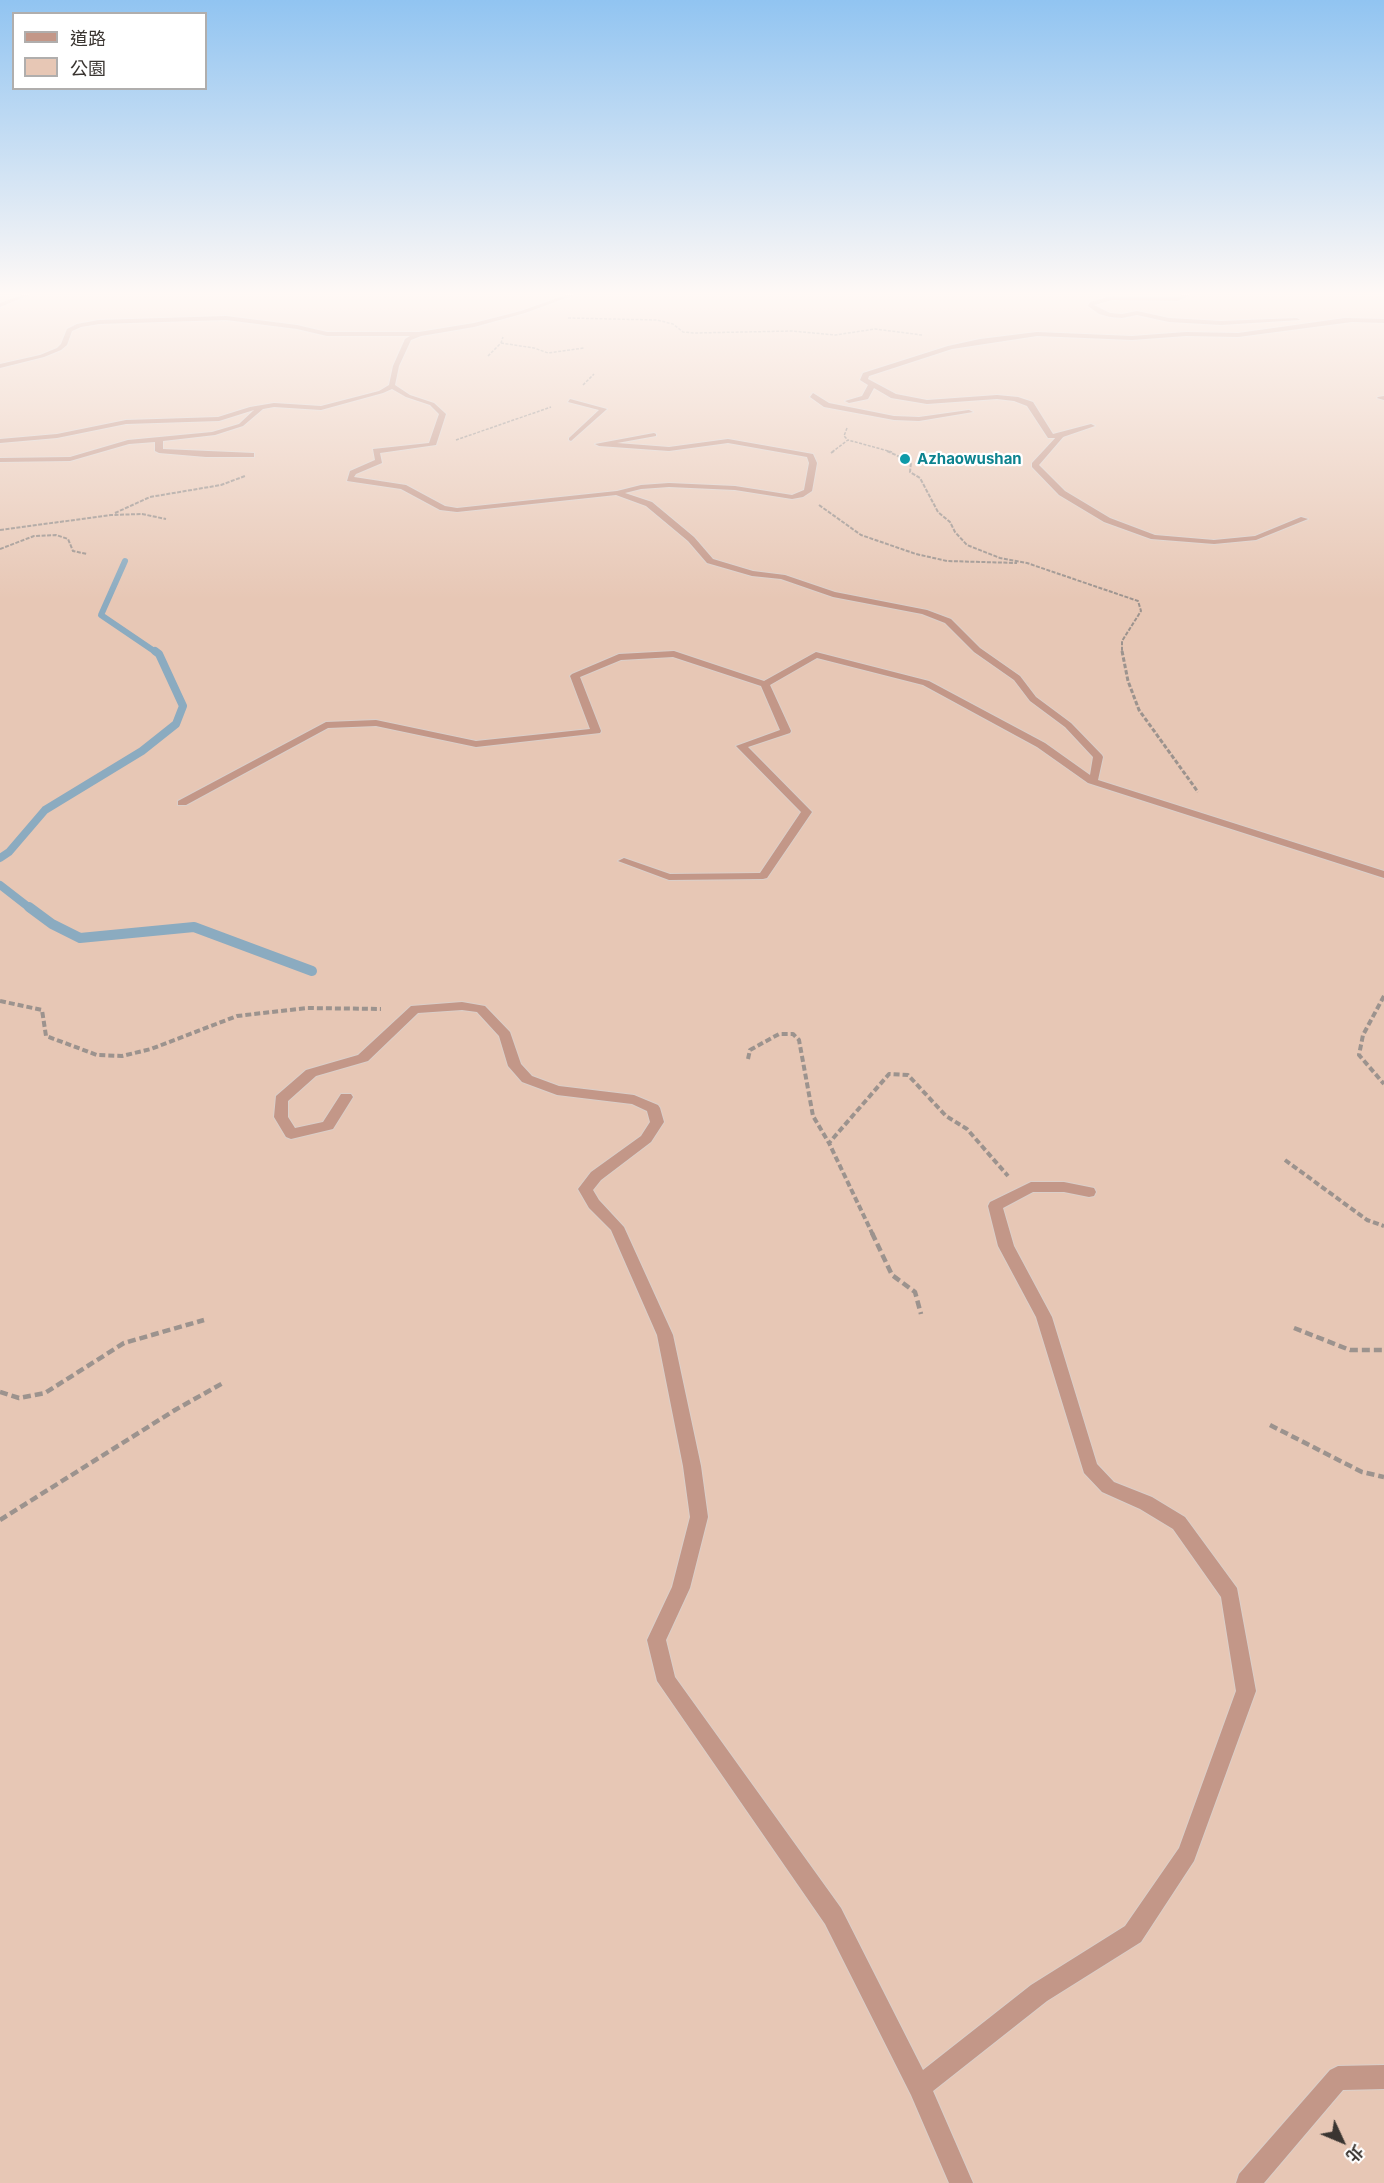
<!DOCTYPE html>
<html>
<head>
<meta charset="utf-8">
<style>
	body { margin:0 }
	#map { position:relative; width:1384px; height:2183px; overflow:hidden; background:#fef1ea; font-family:Inter,"Noto Sans TC",sans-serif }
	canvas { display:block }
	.legend { position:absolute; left:12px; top:12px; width:195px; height:78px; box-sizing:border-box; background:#fff; border:2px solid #b0aead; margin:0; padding:8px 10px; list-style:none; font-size:18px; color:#3a3531 }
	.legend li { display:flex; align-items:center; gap:12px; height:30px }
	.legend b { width:30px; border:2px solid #b0aead }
	.north { position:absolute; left:1312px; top:2111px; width:60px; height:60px; -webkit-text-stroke:4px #fff; paint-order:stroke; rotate:134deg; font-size:16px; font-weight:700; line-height:24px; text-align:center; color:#3a3531 }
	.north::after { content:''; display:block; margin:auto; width:21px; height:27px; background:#3a3531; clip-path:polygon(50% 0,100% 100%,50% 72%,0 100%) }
</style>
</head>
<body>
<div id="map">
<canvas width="1384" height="2183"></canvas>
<ul class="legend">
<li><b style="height:8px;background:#c39788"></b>道路</li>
<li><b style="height:16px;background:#e7c7b5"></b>公園</li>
</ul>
<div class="north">北</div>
</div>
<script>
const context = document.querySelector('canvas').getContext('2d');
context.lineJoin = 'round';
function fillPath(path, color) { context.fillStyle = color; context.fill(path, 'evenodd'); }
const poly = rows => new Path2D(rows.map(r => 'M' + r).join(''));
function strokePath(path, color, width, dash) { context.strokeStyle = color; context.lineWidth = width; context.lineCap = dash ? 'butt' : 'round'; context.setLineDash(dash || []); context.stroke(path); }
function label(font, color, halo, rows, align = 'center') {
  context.font = font + ' Inter,sans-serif'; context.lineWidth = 4.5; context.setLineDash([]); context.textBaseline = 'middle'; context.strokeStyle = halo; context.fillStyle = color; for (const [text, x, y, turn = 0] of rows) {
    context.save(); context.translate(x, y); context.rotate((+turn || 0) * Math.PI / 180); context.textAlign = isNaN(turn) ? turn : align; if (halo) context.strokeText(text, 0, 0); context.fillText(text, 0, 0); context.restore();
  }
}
fillPath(poly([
	[0,295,1384,295,1384,2183,0,2183]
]), '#e7c7b5');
strokePath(poly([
	[125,561,101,615,157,653]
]), '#8babc0', 6);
strokePath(poly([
	[0,858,9,852,45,810,142,751,176,724,183,706,159,654,155,651],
	[0,885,31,909]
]), '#8babc0', 8);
strokePath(poly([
	[29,907,52,924,80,938,194,927,312,971]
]), '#8babc0', 10);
const service = poly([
	[22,295,29,295,0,307,0,303,22,295],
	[566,295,574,295,525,313,474,327,421,336,411,340,399,366,395,385,410,395,434,403,446,414,436,445,380,453,382,463,356,474,354,477,406,485,445,506,457,508,617,491,641,485,669,483,735,486,792,495,804,490,809,463,807,457,728,443,669,451,599,446,595,444,654,433,656,434,656,436,617,443,669,447,728,439,813,454,817,463,812,491,803,497,792,499,735,490,669,487,641,489,625,493,652,502,694,537,713,559,753,571,785,575,835,592,927,610,951,619,980,648,1020,676,1036,697,1071,723,1102,755,1103,757,1098,780,1384,871,1384,878,1088,783,1037,747,923,685,817,658,770,685,791,731,790,733,748,747,812,812,767,878,763,879,669,880,618,861,624,858,670,874,760,873,801,812,736,746,780,730,761,686,673,657,621,660,580,677,601,731,600,733,476,747,376,726,328,728,186,805,178,805,178,801,326,722,376,720,476,741,590,729,570,676,572,674,619,654,674,651,764,681,816,652,929,681,1045,743,1090,775,1093,757,1065,727,1030,701,1014,680,974,652,945,623,922,614,833,597,781,579,752,576,707,563,688,541,646,506,616,495,457,512,440,510,401,489,347,481,350,471,375,460,373,449,429,443,439,414,430,405,406,397,392,389,383,393,321,410,274,407,263,409,243,426,215,435,163,441,163,449,254,453,254,457,206,457,159,453,155,451,155,442,129,444,70,461,0,462,0,458,70,457,128,440,212,432,239,424,254,410,219,421,126,424,57,438,0,443,0,439,57,434,126,420,218,417,250,407,274,403,321,406,379,391,389,385,393,366,405,339,410,336,327,336,297,329,226,320,99,324,81,327,72,331,67,345,61,350,44,357,0,368,0,364,40,355,57,348,61,344,67,329,77,324,99,320,226,316,297,325,327,332,419,332,474,323,521,311,566,295],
	[1384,396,1384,400,1377,398,1378,397,1384,396],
	[570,399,607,409,571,441,569,440,569,438,599,410,568,402,570,399],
	[1058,435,1064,436,1039,465,1065,491,1110,518,1155,535,1214,540,1255,536,1301,517,1308,519,1256,540,1214,544,1151,539,1104,522,1059,495,1032,467,1032,463,1058,435],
	[462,1002,485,1006,510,1032,521,1064,532,1076,559,1086,634,1095,658,1105,660,1108,664,1122,651,1142,601,1180,593,1190,599,1200,624,1227,673,1335,701,1466,708,1517,690,1588,666,1640,675,1677,841,1908,923,2070,1031,1985,1125,1926,1179,1848,1236,1691,1221,1597,1173,1529,1140,1509,1102,1492,1084,1473,1036,1317,998,1246,988,1206,990,1202,1031,1182,1064,1182,1094,1188,1096,1192,1094,1196,1089,1197,1064,1192,1033,1192,1003,1208,1014,1246,1052,1317,1097,1464,1114,1482,1152,1497,1185,1517,1237,1588,1256,1691,1194,1861,1141,1942,1047,2001,933,2091,973,2183,949,2183,911,2095,825,1924,657,1681,647,1640,672,1587,690,1517,683,1466,657,1335,611,1230,589,1208,578,1189,591,1172,641,1136,650,1122,647,1111,632,1104,557,1095,522,1082,508,1066,499,1036,477,1012,462,1010,418,1013,368,1061,316,1076,288,1101,288,1117,295,1128,323,1122,341,1094,351,1094,353,1097,333,1129,291,1139,286,1137,274,1117,276,1096,306,1070,358,1055,411,1006,462,1002],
	[1384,2065,1384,2089,1343,2090,1264,2183,1236,2183,1239,2174,1330,2070,1338,2066,1384,2065]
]);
const minor = poly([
	[1182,295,1189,295,1178,301,1112,300,1094,305,1110,313,1122,314,1137,311,1169,318,1221,321,1297,318,1300,320,1221,325,1169,322,1137,315,1122,318,1110,317,1099,314,1088,306,1090,302,1112,296,1177,297,1182,295],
	[1345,318,1384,319,1384,323,1352,322,1238,337,1186,336,1132,340,1037,336,952,349,869,376,868,379,896,394,927,400,997,395,1018,397,1033,402,1053,434,1091,424,1095,426,1060,438,1048,438,1027,406,1014,401,997,399,927,404,891,398,874,388,868,399,849,403,845,401,862,396,868,385,860,380,863,373,948,346,980,339,1037,332,1132,336,1186,332,1238,333,1345,318],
	[813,393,829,403,894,416,919,417,969,410,973,412,919,421,894,420,824,407,810,397,813,393]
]);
strokePath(service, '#dbcfc9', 2);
strokePath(minor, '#dbcfc9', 2);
strokePath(poly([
	[568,318,657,320,673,324,683,332,694,333,792,331,835,335,875,329,922,335],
	[501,343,534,348,548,353,584,348],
	[488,356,501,343,503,337],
	[583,385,594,374],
	[847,428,844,436,848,440],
	[456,440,551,407],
	[832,452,848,440,892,452]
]), '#9c938e', 1.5, [3, 1.5]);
strokePath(poly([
	[887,451,911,462,910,472,920,478,938,512,950,522,955,532,967,545,1000,558,1027,563,1138,601,1141,611,1122,641,1122,653],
	[831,453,834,451],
	[819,505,861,535,916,554,947,561,1017,563],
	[115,513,150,497,221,485,245,476],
	[0,530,111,515,142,514,166,519],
	[0,549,34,536,56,535,68,539,73,551,87,554]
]), '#9c938e', 2, [4, 1.5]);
strokePath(poly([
	[1122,651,1128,681,1139,710,1198,792]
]), '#9c938e', 3, [4.5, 2]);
strokePath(poly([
	[1384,996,1363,1035,1359,1055,1384,1084],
	[0,1001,42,1010,46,1036,97,1055,122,1056,151,1049,237,1016,307,1008,381,1009],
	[748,1059,750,1050,779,1034,793,1034,799,1040,813,1116,829,1143],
	[1285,1160,1367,1220,1384,1226],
	[873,1235,829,1143,889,1074,908,1075,946,1116,967,1129,1008,1176]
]), '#9c938e', 4, [6, 3]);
strokePath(poly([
	[872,1233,892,1275,915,1292,921,1314],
	[1294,1328,1350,1350,1384,1350],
	[0,1392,19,1398,45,1393,124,1343,204,1320],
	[1270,1425,1362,1472,1384,1477],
	[0,1520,175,1410,223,1383]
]), '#9c938e', 4.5, [8, 4]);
fillPath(service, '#c39788');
fillPath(minor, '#c39788');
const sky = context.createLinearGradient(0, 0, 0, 600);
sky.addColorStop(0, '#91c4f1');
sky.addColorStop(0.49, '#fff9f6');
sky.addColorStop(1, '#fff9f600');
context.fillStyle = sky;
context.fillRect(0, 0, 1384, 600);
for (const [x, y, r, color] of [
	[905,459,6,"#0f9aa8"]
]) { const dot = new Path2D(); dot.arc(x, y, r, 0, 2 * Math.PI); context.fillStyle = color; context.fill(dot); strokePath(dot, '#fff', 2); }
label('bold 15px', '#0d838f', '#fff', [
	["Azhaowushan",917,459]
], 'left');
</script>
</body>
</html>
